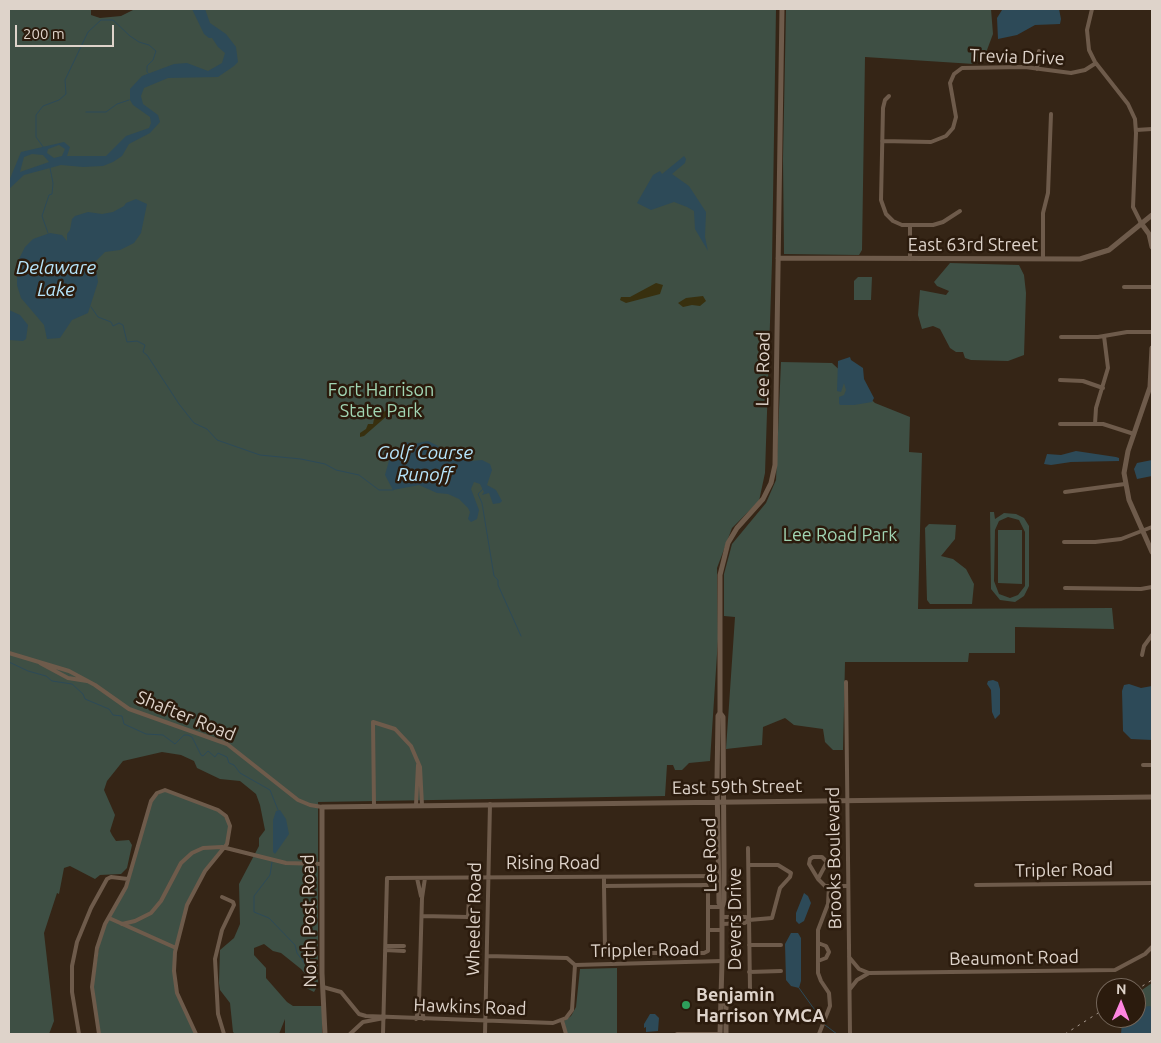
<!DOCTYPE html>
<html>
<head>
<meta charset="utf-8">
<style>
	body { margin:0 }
	#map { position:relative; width:1161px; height:1043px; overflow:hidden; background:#352516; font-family:Ubuntu,sans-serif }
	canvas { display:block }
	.frame { position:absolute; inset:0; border:10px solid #ded3ca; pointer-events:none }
	.north { position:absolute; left:1096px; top:978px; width:50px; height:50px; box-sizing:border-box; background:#2b1b0d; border:1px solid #736559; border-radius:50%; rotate:1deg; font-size:14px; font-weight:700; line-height:20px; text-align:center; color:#ded3ca }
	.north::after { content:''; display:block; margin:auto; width:18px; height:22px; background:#fe85e0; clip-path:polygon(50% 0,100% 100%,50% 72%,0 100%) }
	.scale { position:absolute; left:15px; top:25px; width:99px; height:22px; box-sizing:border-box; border:2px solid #ded3ca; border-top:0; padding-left:6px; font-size:15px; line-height:18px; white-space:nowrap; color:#ded3ca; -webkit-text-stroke:4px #2b1b0d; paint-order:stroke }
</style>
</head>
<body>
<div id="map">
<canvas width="1161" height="1043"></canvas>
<div class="frame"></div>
<div class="north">N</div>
<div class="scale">200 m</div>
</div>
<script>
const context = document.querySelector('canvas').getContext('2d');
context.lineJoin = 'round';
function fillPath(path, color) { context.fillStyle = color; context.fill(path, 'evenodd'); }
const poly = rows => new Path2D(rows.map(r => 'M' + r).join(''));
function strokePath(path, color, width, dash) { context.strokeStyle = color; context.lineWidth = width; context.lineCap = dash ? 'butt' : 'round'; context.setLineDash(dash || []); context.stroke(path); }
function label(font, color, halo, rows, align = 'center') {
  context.font = font + ' Ubuntu,sans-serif'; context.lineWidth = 5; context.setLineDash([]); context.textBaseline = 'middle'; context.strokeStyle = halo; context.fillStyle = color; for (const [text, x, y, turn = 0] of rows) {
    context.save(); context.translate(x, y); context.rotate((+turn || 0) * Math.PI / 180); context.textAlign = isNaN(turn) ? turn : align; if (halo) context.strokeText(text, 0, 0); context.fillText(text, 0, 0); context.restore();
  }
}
fillPath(poly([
	[9,9,91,9,91,15,100,18,121,16,135,9,776,9,772,262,765,473,759,501,732,528,717,568,718,639,710,761,689,763,682,770,675,770,673,765,667,765,665,796,318,802,318,985,314,992,306,988,307,976,301,969,281,953,273,951,264,944,254,948,254,955,266,968,266,978,287,1002,293,1006,322,1006,322,1034,285,1034,285,1019,279,1034,235,1034,233,1032,230,1003,220,990,219,983,220,950,234,938,240,924,239,884,259,846,259,838,265,830,260,805,256,794,240,781,220,779,197,768,194,761,181,755,162,752,123,761,107,781,104,790,115,815,110,831,112,835,116,841,129,840,132,845,127,868,121,874,100,875,95,879,70,866,64,868,59,894,57,893,44,933,54,1021,49,1034,9,1034],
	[786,9,991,9,993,34,984,58,974,64,865,57,862,250,859,255,784,254,783,159],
	[950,263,1019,265,1024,275,1026,293,1024,355,1008,361,971,360,965,358,963,352,956,352,950,348,940,329,933,326,922,329,918,315,920,290,946,295,949,291,937,286,934,282],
	[858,277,872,277,871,300,854,300,854,281],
	[781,362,832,363,875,403,910,417,909,452,922,453,918,609,1112,608,1114,629,1015,627,1015,653,969,653,968,662,845,662,843,750,833,750,825,742,823,729,794,725,785,718,763,727,762,745,726,749,735,617,724,616,724,574,732,544,766,503,776,480],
	[990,512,994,512,995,519,1004,513,1016,514,1024,518,1029,526,1029,586,1024,596,1015,602,1000,600,991,589],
	[1008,517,1019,520,1025,532,1025,586,1018,595,1010,598,999,594,994,581,995,530,999,521],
	[929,524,956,525,955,539,941,556,953,559,966,569,974,584,972,604,930,604,927,600,925,528],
	[998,530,1022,530,1022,584,998,583],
	[165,790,218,810,229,822,228,842,214,859,188,903,177,941,175,984,196,1034,99,1034,92,990,101,935,122,895,153,798],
	[617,968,617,1034,567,1034,564,1021,571,1016,576,1007,580,969],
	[1152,983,1152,1007,1136,1009,1136,994]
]), '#3e4f44');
fillPath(poly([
	[656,283,663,285,660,294,626,303,620,300,621,297,630,297],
	[703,296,706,301,700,306,692,305,683,307,678,303,686,298],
	[385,411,389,411,388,415,364,436,360,437,360,433,366,429,368,424,373,424,374,419]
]), '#38300f');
fillPath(poly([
	[192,9,205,9,210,23,226,34,236,47,238,62,234,66,218,77,168,78,144,88,141,96,143,104,158,115,160,122,150,133,129,144,122,156,113,162,103,166,83,167,61,165,24,175,9,189,9,181,21,152,64,142,70,147,67,156,106,156,126,136,149,128,151,123,150,117,133,105,130,100,130,89,142,76,174,64,187,63,208,71,222,63,225,53,218,47,212,38,209,38,204,34],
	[59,145,65,149,62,156,54,158,47,153,48,149],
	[32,154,43,155,49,162,20,172,24,157],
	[1059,9,1061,19,1060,24,1035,25,1017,35,998,39,997,18,1002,10],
	[684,156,686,159,685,163,672,174,689,186,706,212,705,237,708,251,695,229,694,211,687,207,674,202,651,210,637,203,653,175,660,171,662,174],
	[136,199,147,204,141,233,134,243,120,250,105,252,95,262,98,282,88,313,72,320,60,338,47,339,44,325,21,298,17,285,17,263,25,247,33,239,50,233,62,235,67,241,67,234,70,230,72,219,75,216,88,212,102,214,113,212,124,206,126,203],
	[9,310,20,315,28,325,26,339,23,341,9,340],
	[850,357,851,360,863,368,864,379,874,398,872,402,854,405,840,405,839,403,839,397,844,395,846,390,844,383,841,392,837,391,838,361],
	[428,441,438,446,446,456,457,456,471,461,482,460,490,464,492,470,487,485,496,490,502,501,500,503,493,504,489,493,482,495,484,492,480,484,474,482,471,489,479,510,477,519,471,522,468,519,470,512,468,508,459,499,448,494,437,493,419,485,393,490,385,475,390,457,406,442,414,444],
	[1076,451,1116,457,1119,458,1119,461,1071,462,1051,465,1044,464,1047,454,1061,455],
	[1152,460,1152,476,1137,479,1134,469,1137,463],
	[993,680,998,682,1000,689,1000,714,995,719,992,712,991,690,987,684,988,681],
	[1129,684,1141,688,1152,686,1152,740,1131,739,1123,731,1122,691,1124,685],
	[280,810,286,819,289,834,275,854,273,852,273,820,276,811],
	[804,893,808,896,811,903,804,921,799,924,796,921,796,913],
	[791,933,798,933,801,938,801,981,799,988,791,986,786,980,785,944],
	[1149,1006,1152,1007,1152,1034,1121,1034,1122,1022,1124,1018,1136,1018,1136,1009],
	[650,1014,655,1014,659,1018,658,1031,646,1032,646,1027,644,1028,644,1024]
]), '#2d4a58');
strokePath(poly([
	[86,112,106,112,117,104,129,100],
	[44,148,36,137,36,115,43,106,59,100,66,94,65,80,88,32,101,20,113,20,130,36,139,42,149,45,156,51,153,60,147,66,147,72,149,74],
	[48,233,42,216,49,195,52,194,53,183,50,168],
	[91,307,98,317,111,322,113,326,119,323,123,325,127,342,137,341,145,345,143,352,147,355,179,404,194,423,207,429,217,440,260,455,301,459,325,464,336,470,359,475,379,490,393,490],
	[483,489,478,494,482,503,494,576,498,580,498,585,521,636],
	[9,662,28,671,46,676,52,681,72,684,83,694,85,699,109,709,113,715,122,716,124,724,146,734,163,735,175,744,184,735,188,735,192,737,201,755,203,756,208,751,215,757,218,753,227,757,229,763,234,765,240,773,270,790,278,810],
	[272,862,270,875,254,896,254,912,269,918,295,945,297,953,313,975,314,986],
	[799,988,822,1020],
	[825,1025,837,1034]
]), '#2d4a58', 1);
strokePath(poly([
	[1092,9,1087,30,1089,50,1095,62,1128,104,1135,119,1136,133,1133,207,1141,223],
	[1037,69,1039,51],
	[889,96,885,100,883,108,881,200,886,214,893,221,902,225,933,225,943,222,960,211],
	[1136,130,1152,129],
	[882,141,931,142,946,136,953,128,956,117,950,83,954,74,962,68,1025,67,1071,73,1085,70,1096,63],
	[910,259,910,225],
	[1043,259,1043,213,1048,193,1051,114],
	[1124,287,1152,287],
	[1061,337,1098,337,1127,332,1152,332],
	[1060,380,1083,381,1103,388],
	[1060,424,1103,424,1134,434],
	[1095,424,1096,408,1108,368,1104,336],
	[1065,492,1125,484],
	[1064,542,1095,542,1121,539,1152,527],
	[1065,588,1141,589,1152,587],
	[9,653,69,671,95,685,129,709,227,744,298,800,310,805,322,807],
	[1142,655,1144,646,1152,635],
	[40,663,68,678,87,681],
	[846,682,850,1034],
	[1143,765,1152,765],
	[416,805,418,765],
	[374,806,373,722,395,729,411,746,420,767,422,805],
	[748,848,750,989],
	[813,857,822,857,827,862,818,879,809,864,810,859,813,857],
	[417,878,421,896],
	[818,879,825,886,848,886],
	[976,885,1152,883],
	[604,886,706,885,708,890,708,951,704,953,608,953,605,949,604,886,604,877],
	[222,897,233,902,234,905,222,930,215,959,218,1014,224,1034],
	[709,907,722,907],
	[422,916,468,917,469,899],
	[722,917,746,917,749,920,772,918,780,888,790,877,791,873,778,865,749,865],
	[109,918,176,948],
	[122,924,135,921,151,913,161,901,181,863,192,853,203,848,222,847,286,863,322,864],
	[722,924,745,923,749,920],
	[709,930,722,930],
	[818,943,826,946,829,952,826,958,818,961],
	[749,945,781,945],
	[386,946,404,946],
	[385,950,404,951],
	[487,956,567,958,575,965],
	[849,957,859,969,869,973,1115,970,1145,954,1152,947],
	[749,972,781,971],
	[323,987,341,992,359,1014,366,1016,553,1023,566,1018,572,1010,575,965,722,961],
	[850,989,857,980,869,973],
	[419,1004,422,898,425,878],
	[416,1019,420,1004,424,1019],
	[562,1020,566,1034],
	[79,1034,72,992,72,966,77,942,91,908,107,879,111,877,128,879],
	[99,1034,92,987,97,948,105,924,126,887,151,801,157,793,165,790,218,810,226,816,230,826,227,844,205,871,187,905,175,952,174,971,177,993,196,1034],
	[350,1034,363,1022,384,1018],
	[383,1034,387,878,719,876],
	[485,1034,490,804],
	[677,1034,720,1034],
	[819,1034,830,1006,829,993,821,981,818,973,818,930,828,904,829,886]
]), '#6e5b4b', 4);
strokePath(poly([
	[1141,223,1149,234,1152,247],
	[778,258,1080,259,1109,250,1152,215],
	[1152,348,1150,387,1128,451,1124,473,1129,500,1152,552],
	[720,713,723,717,724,864,724,903,722,907],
	[723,1002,726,1005,726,1034],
	[325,1034,322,973,322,807,1152,797],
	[720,1034,722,961,722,907,719,903,717,780,718,716,720,713,720,575,728,543,737,528,763,499,771,483,775,465,782,9]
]), '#6e5b4b', 5);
strokePath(poly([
	[1136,990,1152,980],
	[1065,1034,1106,1008]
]), '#a89b91', 1, [2.5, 5]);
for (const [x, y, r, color] of [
	[686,1005,5,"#2e9e5b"]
]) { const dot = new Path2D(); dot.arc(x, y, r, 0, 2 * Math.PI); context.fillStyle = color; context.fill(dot); strokePath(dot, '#2b1b0d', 2); }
label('18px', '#ded3ca', '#2b1b0d', [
	["Trevia Drive",1017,57,2],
	["East 63rd Street",973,245],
	["Lee Road",763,369,-89],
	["Shafter Road",186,716,22],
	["East 59th Street",737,787,-1],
	["Lee Road",710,855,-91],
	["Brooks Boulevard",834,858,-91],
	["Rising Road",553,863],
	["Tripler Road",1064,870,-1],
	["Wheeler Road",474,919,-89],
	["Devers Drive",735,919,-90],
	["North Post Road",309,921,-91],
	["Trippler Road",645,950,-1],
	["Beaumont Road",1014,958,-1],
	["Hawkins Road",470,1007,2]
]);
label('18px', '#a1d5b3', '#2b1b0d', [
	["Fort Harrison",381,390],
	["State Park",381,411],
	["Lee Road Park",840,535]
]);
label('bold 18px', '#ded3ca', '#2b1b0d', [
	["Benjamin",696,995],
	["Harrison YMCA",696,1016]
], 'left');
label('italic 19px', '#b6e5fc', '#2b1b0d', [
	["Delaware",56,268],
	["Lake",56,290],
	["Golf Course",425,453],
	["Runoff",425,475]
]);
</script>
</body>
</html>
